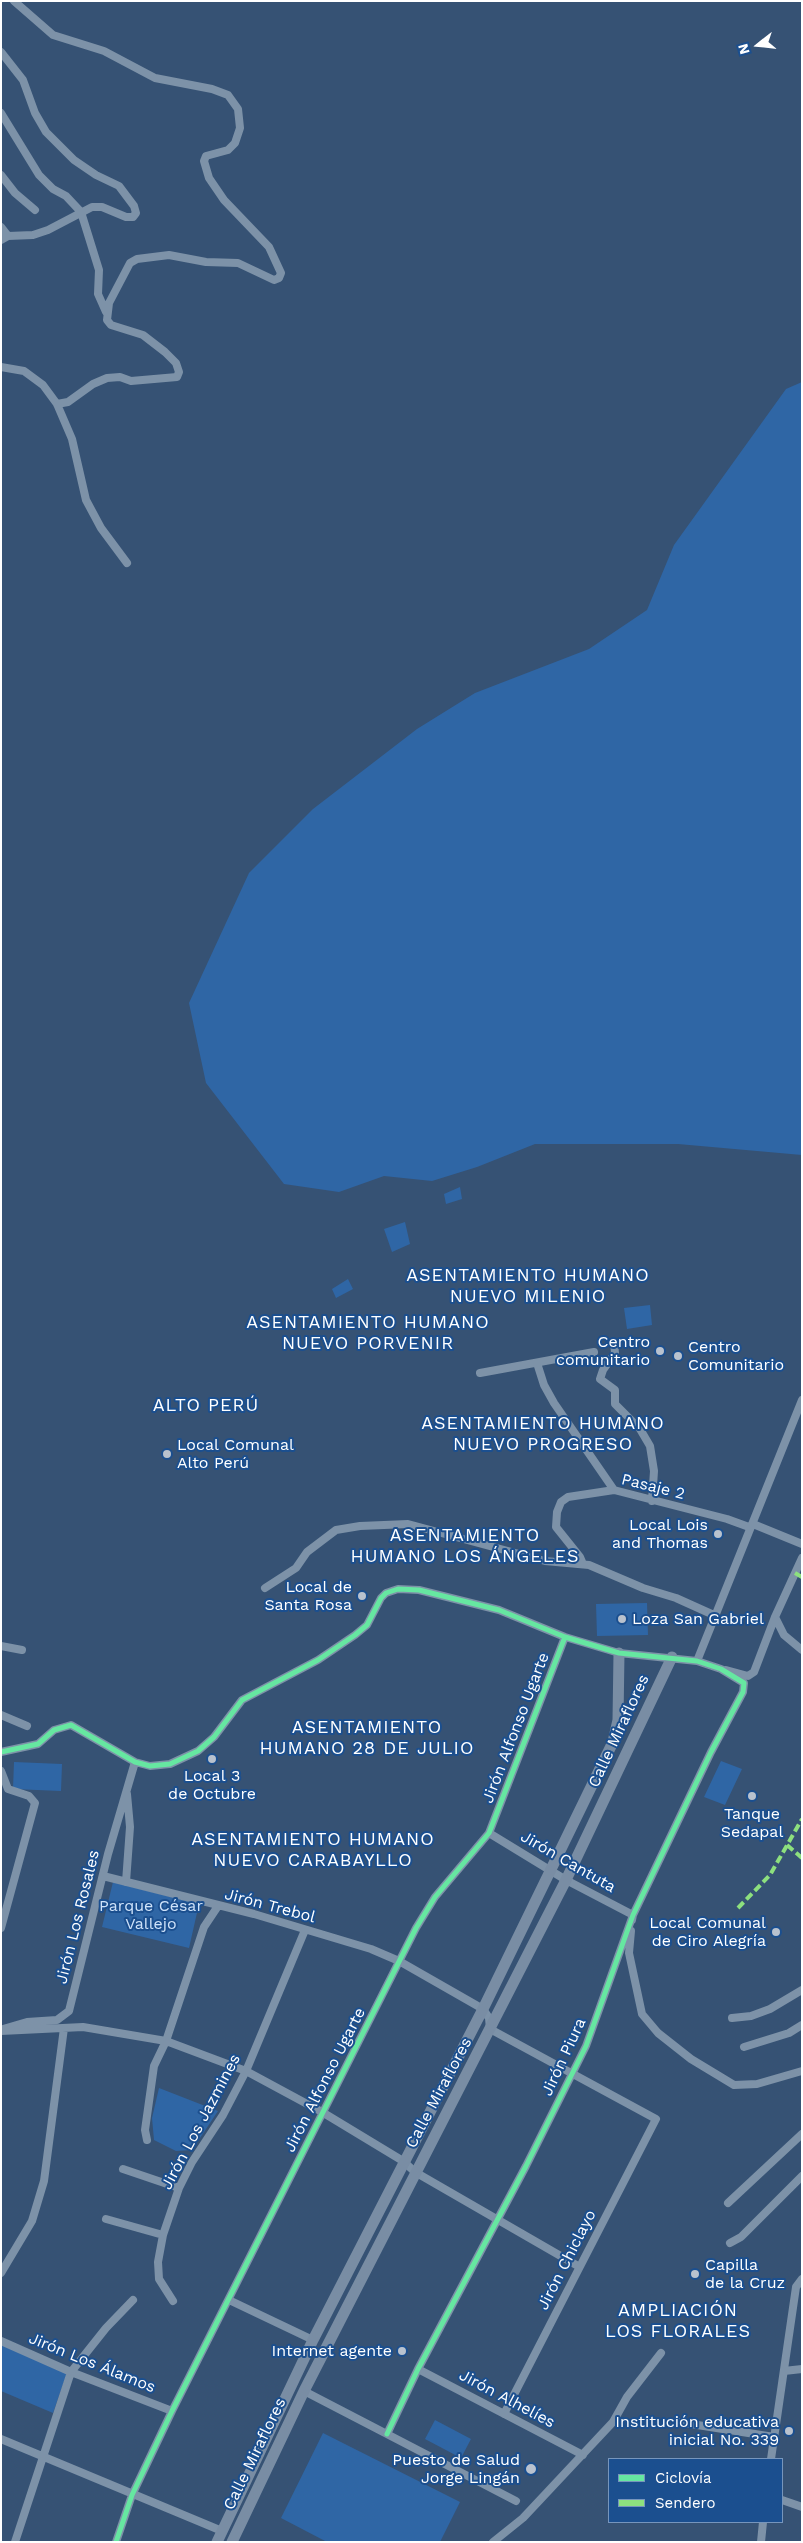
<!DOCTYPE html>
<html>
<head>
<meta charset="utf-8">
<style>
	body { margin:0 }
	#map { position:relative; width:803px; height:2543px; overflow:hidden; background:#365274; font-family:"Work Sans",sans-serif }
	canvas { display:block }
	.frame { position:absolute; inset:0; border:2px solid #fff; pointer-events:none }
	.legend { position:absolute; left:608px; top:2458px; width:175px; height:65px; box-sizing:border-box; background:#1b4f8f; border:1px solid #7695bc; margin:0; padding:6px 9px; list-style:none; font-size:15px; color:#fff }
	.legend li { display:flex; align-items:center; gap:10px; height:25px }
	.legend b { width:25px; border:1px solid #7695bc }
	.north { position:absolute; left:733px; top:20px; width:50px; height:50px; -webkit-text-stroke:4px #1b4f8f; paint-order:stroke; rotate:254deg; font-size:14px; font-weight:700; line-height:20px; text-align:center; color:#fff }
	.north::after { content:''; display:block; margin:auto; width:18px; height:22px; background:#fff; clip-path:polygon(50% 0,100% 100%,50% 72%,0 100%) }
</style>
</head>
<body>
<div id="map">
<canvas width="803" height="2543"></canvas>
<div class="frame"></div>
<ul class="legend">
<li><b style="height:6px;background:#66e7a1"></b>Ciclovía</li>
<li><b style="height:6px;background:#8de07e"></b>Sendero</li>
</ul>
<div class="north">N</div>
</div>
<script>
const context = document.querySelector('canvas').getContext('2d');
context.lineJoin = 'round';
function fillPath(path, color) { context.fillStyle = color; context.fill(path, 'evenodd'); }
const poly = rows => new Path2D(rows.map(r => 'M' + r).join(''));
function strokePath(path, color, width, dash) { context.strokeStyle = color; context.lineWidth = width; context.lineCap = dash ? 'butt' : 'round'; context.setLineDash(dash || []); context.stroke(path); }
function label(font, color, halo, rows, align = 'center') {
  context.font = font + ' "Work Sans",sans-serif'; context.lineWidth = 4; context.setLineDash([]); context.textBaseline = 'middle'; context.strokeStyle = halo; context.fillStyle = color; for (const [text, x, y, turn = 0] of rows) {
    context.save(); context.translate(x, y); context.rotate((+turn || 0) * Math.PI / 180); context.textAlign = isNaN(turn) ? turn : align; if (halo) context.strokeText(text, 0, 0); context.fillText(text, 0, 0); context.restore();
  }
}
fillPath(poly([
	[802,382,802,1155,678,1144,535,1144,477,1167,432,1181,384,1176,339,1192,284,1184,206,1083,189,1003,249,873,313,809,417,729,475,693,589,649,647,610,674,545,786,389],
	[460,1187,462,1199,446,1204,444,1194],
	[405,1222,410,1244,392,1252,384,1229],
	[348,1279,353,1289,336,1298,332,1289],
	[650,1305,652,1325,627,1329,624,1308],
	[647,1603,648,1635,597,1636,596,1604],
	[721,1761,742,1769,725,1805,704,1797],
	[14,1762,62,1764,61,1791,13,1789],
	[113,1882,199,1904,189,1948,102,1927],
	[159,2088,218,2111,192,2150,176,2151,154,2140,152,2118],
	[1,2344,67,2373,53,2413,1,2391],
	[435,2420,471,2439,461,2458,425,2439],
	[323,2433,460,2502,440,2542,327,2542,281,2518]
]), '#2f66a5');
strokePath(poly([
	[14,1,53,35,104,51,155,78,212,89,228,95,238,109,240,128,235,143,228,150,206,156,204,161,209,178,224,200,269,247,281,273,279,278,274,280,238,263,206,262,169,255,137,259,130,263,109,303,107,320,111,325,143,335,165,352,176,363,179,372,177,377,131,381,120,377,107,378,93,384,68,402,57,404],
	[1,52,23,80,35,113,46,132,74,160,96,175,119,186,134,206,136,213,133,217,126,217,102,207,92,207,48,230,33,235,8,236,1,240],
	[1,113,39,175,53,189,66,196,81,212,99,270,98,294,106,312],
	[1,175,15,193,35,210],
	[1,227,8,236],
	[1,367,24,371,43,385,57,404,72,439,86,500,101,528,127,563],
	[614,1342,615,1353,603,1370,600,1379,615,1390,615,1404,640,1429,650,1446,654,1471,652,1501],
	[537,1363,544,1385,554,1403,614,1490],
	[480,1373,594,1352],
	[753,1524,802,1544],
	[583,1564,580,1557,556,1527,557,1512,561,1502,568,1497,614,1490,727,1519,749,1527],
	[265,1588,296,1568,307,1552,336,1530,360,1526,408,1524,545,1561,589,1565,643,1588,676,1598,716,1616],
	[775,1617,784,1635,802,1650],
	[1,1646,22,1650],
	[697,1661,802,1400],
	[726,1670,748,1676,754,1672,775,1617,802,1558],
	[1,1715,27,1726],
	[1,1752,38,1744,54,1730,71,1725,135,1762,150,1766,170,1764,198,1751,214,1737,242,1700,318,1660,355,1635,367,1625,381,1598,386,1593,398,1589,419,1590,499,1610,565,1637,619,1653,697,1661,721,1669,744,1683,743,1692,711,1752,633,1915,586,2046,526,2166,418,2369,387,2434],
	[1,1771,8,1789,29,1796,35,1803,1,1928],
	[489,1833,566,1880,633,1915,632,1920],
	[103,1876,254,1914,371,1949,399,1961,483,2009,489,2018,490,2029,656,2119,504,2414],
	[126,1882,130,1827,127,1794],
	[631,1931,629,1953,642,2014,658,2033,691,2059,734,2085,757,2084,802,2071],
	[732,2018,751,2016,770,2009,802,1990],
	[3,2029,27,2022,57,2020,69,2011,108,1854,135,1762],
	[1,2031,83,2027,166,2041,246,2071,322,2112,403,2161,415,2172,578,2266],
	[744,2047,789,2033,802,2025],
	[147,2140,145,2130,154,2066,166,2041,204,1927,218,1906],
	[123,2169,179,2188],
	[728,2203,802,2134],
	[106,2219,163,2235],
	[730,2243,741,2237,802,2176],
	[1,2273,32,2221,44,2181,64,2028],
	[229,2300,313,2340],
	[173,2301,159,2279,158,2262,163,2235,179,2188,192,2162,223,2115,246,2071,305,1930],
	[1,2341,71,2372,172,2411],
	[418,2369,583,2455],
	[784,2371,802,2369],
	[304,2391,516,2501],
	[678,2422,774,2437],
	[1,2439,222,2531],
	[771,2459,796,2287,802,2279],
	[782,2500,802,2507],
	[15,2542,71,2372,106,2328,133,2300],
	[116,2542,132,2495,172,2411,416,1928,435,1897,489,1833,565,1637],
	[493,2542,523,2518,613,2422,627,2397,661,2353],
	[761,2542,763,2522]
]), '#7d92a8', 8);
strokePath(poly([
	[217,2542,313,2340,483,2009,613,1742,618,1720,619,1653],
	[232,2542,304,2391,566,1880,672,1657]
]), '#798da4', 11);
strokePath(poly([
	[795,1573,802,1577],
	[787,1845,802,1858],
	[738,1908,770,1875,802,1819]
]), '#8de07e', 4, [8, 4]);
strokePath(poly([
	[1,1752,38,1744,54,1730,71,1725,135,1762,150,1766,170,1764,198,1751,214,1737,242,1700,318,1660,355,1635,367,1625,381,1598,386,1593,398,1589,419,1590,499,1610,565,1637,619,1653,697,1661,721,1669,744,1683,743,1692,711,1752,633,1915,586,2046,526,2166,418,2369,387,2434],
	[116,2542,132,2495,172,2411,416,1928,435,1897,489,1833,565,1637]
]), '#66e7a1', 5);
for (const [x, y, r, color] of [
	[660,1351,5,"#b9c2ce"],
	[678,1356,5,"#b9c2ce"],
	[167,1454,5,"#b9c2ce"],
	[718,1534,5,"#b9c2ce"],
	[362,1596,5,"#b9c2ce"],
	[622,1619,5,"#b9c2ce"],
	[212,1759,5,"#b9c2ce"],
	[752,1796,5,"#b9c2ce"],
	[776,1932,5,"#b9c2ce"],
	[695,2274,5,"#b9c2ce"],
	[402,2351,5,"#b9c2ce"],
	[789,2431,5,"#b9c2ce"],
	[531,2469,6,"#b9c2ce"]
]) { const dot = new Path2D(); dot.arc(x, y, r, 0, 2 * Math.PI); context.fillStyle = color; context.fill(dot); strokePath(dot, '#1b4f8f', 2); }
label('16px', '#fff', '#1b4f8f', [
	["Centro",650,1342],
	["comunitario",650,1360],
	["Centro",688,1347,"left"],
	["Comunitario",688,1365,"left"],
	["Local Comunal",177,1445,"left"],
	["Alto Perú",177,1463,"left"],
	["Local Lois",708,1525],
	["and Thomas",708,1543],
	["Local de",352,1587],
	["Santa Rosa",352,1605],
	["Loza San Gabriel",632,1619,"left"],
	["Local 3",212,1776,"center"],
	["de Octubre",212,1794,"center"],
	["Tanque",752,1814,"center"],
	["Sedapal",752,1832,"center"],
	["Local Comunal",766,1923],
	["de Ciro Alegría",766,1941],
	["Capilla",705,2265,"left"],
	["de la Cruz",705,2283,"left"],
	["Internet agente",392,2351],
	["Institución educativa",779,2422],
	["inicial No. 339",779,2440],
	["Puesto de Salud",520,2460],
	["Jorge Lingán",520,2478]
], 'right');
label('16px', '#fff', '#1b4f8f', [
	["Pasaje 2",653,1487,14],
	["Jirón Alfonso Ugarte",516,1728,-69],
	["Calle Miraflores",619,1731,-65],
	["Jirón Cantuta",568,1862,30],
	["Jirón Trebol",270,1906,15],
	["Jirón Los Rosales",78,1917,-76],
	["Jirón Piura",564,2057,-65],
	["Jirón Alfonso Ugarte",325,2080,-63],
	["Calle Miraflores",439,2093,-62],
	["Jirón Los Jazmines",201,2122,-62],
	["Jirón Chiclayo",567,2260,-63],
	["Jirón Los Álamos",92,2363,22],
	["Jirón Alhelíes",507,2399,28],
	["Calle Miraflores",255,2454,-64]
]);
label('16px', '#cfe3fa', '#1b4f8f', [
	["Parque César",151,1906],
	["Vallejo",151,1924]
]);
context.letterSpacing = '1px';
label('18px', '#fff', '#1b4f8f', [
	["ASENTAMIENTO HUMANO",528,1276],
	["NUEVO MILENIO",528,1297],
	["ASENTAMIENTO HUMANO",368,1323],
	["NUEVO PORVENIR",368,1344],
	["ALTO PERÚ",206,1406],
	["ASENTAMIENTO HUMANO",543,1424],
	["NUEVO PROGRESO",543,1445],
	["ASENTAMIENTO",465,1536],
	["HUMANO LOS ÁNGELES",465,1557],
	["ASENTAMIENTO",367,1728],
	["HUMANO 28 DE JULIO",367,1749],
	["ASENTAMIENTO HUMANO",313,1840],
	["NUEVO CARABAYLLO",313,1861],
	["AMPLIACIÓN",678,2311],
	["LOS FLORALES",678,2332]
]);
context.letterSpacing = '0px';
</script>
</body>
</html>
